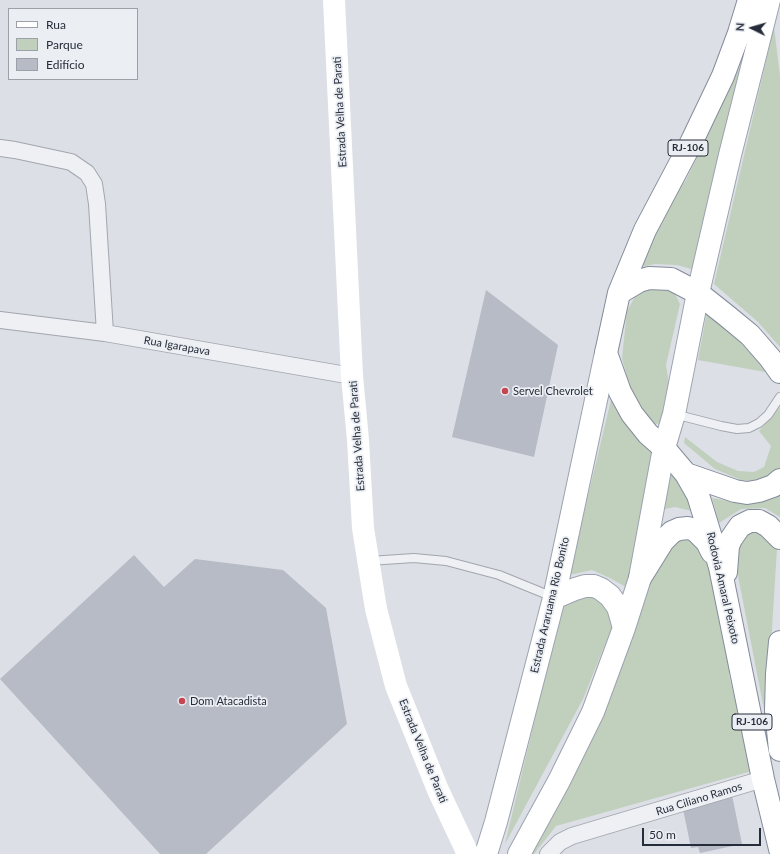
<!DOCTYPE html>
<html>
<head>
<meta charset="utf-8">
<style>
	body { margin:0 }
	#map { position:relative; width:780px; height:854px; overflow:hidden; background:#dcdfe5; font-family:Lato,sans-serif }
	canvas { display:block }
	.legend { position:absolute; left:8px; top:8px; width:130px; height:72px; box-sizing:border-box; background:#ebeef3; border:1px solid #9ca1a9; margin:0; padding:5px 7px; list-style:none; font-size:12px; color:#262d3a }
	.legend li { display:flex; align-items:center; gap:8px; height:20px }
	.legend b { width:20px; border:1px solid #9ca1a9 }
	.north { position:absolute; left:732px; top:8px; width:40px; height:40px; -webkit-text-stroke:3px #ebeef3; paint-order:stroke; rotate:275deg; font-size:11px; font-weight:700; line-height:16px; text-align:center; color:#262d3a }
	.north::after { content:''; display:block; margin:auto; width:14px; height:18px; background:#262d3a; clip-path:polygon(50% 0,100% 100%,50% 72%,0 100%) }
	.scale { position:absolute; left:642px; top:828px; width:119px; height:18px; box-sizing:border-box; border:2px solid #262d3a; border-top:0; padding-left:5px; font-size:12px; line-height:14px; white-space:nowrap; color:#262d3a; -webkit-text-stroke:3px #ebeef3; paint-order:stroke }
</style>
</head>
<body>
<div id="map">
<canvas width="780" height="854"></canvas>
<ul class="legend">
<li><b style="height:5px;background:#fff"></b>Rua</li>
<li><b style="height:11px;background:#c1cfbd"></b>Parque</li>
<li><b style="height:11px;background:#b6bbc5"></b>Edifício</li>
</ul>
<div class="north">N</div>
<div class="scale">50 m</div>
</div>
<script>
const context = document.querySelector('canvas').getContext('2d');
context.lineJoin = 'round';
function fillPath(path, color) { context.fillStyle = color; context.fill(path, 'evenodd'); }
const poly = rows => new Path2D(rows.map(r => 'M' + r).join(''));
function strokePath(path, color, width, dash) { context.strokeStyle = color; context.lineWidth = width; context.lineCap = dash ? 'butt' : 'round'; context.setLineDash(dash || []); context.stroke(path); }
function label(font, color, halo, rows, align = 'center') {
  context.font = font + ' Lato,sans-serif'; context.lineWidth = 3.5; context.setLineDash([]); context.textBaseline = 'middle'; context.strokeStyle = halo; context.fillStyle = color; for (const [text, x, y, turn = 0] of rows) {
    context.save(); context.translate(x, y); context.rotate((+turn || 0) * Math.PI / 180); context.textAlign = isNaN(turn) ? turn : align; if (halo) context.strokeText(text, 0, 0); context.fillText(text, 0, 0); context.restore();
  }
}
fillPath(poly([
	[774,27,780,76,780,347,758,322,714,284],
	[741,65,695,270,677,265,655,264,636,268,655,221,686,180],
	[653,284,672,288,680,304,666,365,670,391,666,422,651,425,634,402,622,358,627,311,637,293],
	[707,312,743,342,771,373,698,360],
	[611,400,631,427,659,456,626,587,610,578,592,570,569,575],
	[780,407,780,470,764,482,741,480,715,469,684,443,685,437,717,462,738,471,754,472,764,467,771,446,759,431],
	[666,465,683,487,692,511,675,507,656,511],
	[780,493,780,517,765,508,741,509,719,523,712,498,740,503,764,501],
	[750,531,767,535,777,548,769,676,769,735,733,550],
	[691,537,705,545,730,638,729,675,752,771,556,826,534,854,524,854,655,567,679,539],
	[599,595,614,622,583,699,505,844,562,605,569,599]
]), '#c1cfbd');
fillPath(poly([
	[486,290,558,345,534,457,452,437],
	[134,555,164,587,195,559,283,570,326,608,347,724,206,854,160,854,0,679],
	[732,795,742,844,700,853,698,847,691,848,683,809]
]), '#b6bbc5');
const lane = poly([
	[674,414,721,426,737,429,749,428,759,423,768,415,780,397],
	[369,561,414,558,446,561,499,575,553,597]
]);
const street = poly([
	[0,148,15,150,71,162,87,173,94,184,97,204,105,333],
	[0,320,105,333,352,376],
	[548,854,560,842,572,836,763,779]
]);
const primary = poly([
	[554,598,575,589,585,586,594,586,601,589,610,596,618,607,624,628],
	[486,854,496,822,554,598,606,353],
	[519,854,559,781,593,712,624,628,640,578,664,448,674,414,698,293,730,155,769,0]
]);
const highway = poly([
	[749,0,739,33,723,76,691,143,645,230,619,293,606,353,620,392,632,414,648,434,664,448,686,474,698,495,720,567,763,779,780,849],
	[619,293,639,281,649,278,671,279,698,293,727,316,750,335,770,358,780,372],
	[686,474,735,491,747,493,759,491,773,486,780,480],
	[726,572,728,546,731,539,740,526,750,521,759,521,768,526,780,538],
	[640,578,663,541,672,532,679,529,688,528,695,530,707,542,712,552],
	[780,642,777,674,776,710,780,750]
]);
strokePath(lane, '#a2a6ae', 10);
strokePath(street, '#a2a6ae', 18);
strokePath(primary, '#9ca3b0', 24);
strokePath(highway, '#848c9b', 24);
strokePath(lane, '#eef0f4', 8);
strokePath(street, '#eef0f4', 16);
strokePath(poly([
	[334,0,352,376,358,440,363,528,376,609,396,686,438,790,468,854]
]), '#fff', 22);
strokePath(primary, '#fff', 22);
strokePath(highway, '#fff', 22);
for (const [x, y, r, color] of [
	[505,391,4,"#c64551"],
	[182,701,4,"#c64551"]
]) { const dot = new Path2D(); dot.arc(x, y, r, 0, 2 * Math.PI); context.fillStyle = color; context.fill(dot); strokePath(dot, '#ebeef3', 1.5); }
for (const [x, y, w] of [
	[688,148,40],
	[752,722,40]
]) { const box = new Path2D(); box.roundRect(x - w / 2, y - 8, w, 16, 3); context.fillStyle = '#ebeef3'; context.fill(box); strokePath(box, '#262d3a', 1); }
label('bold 10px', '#262d3a', null, [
	["RJ-106",688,148],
	["RJ-106",752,722]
]);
label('11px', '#262d3a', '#ebeef3', [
	["Estrada Velha de Parati",340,112,-93],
	["Rua Igarapava",177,346,10],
	["Estrada Velha de Parati",357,436,-94],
	["Rodovia Amaral Peixoto",723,588,77],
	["Estrada Araruama Rio Bonito",550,605,-77],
	["Estrada Velha de Parati",423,751,68],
	["Rua Ciliano Ramos",699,799,-17]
]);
label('11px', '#262d3a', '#ebeef3', [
	["Servel Chevrolet",513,391],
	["Dom Atacadista",190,701]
], 'left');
</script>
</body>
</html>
